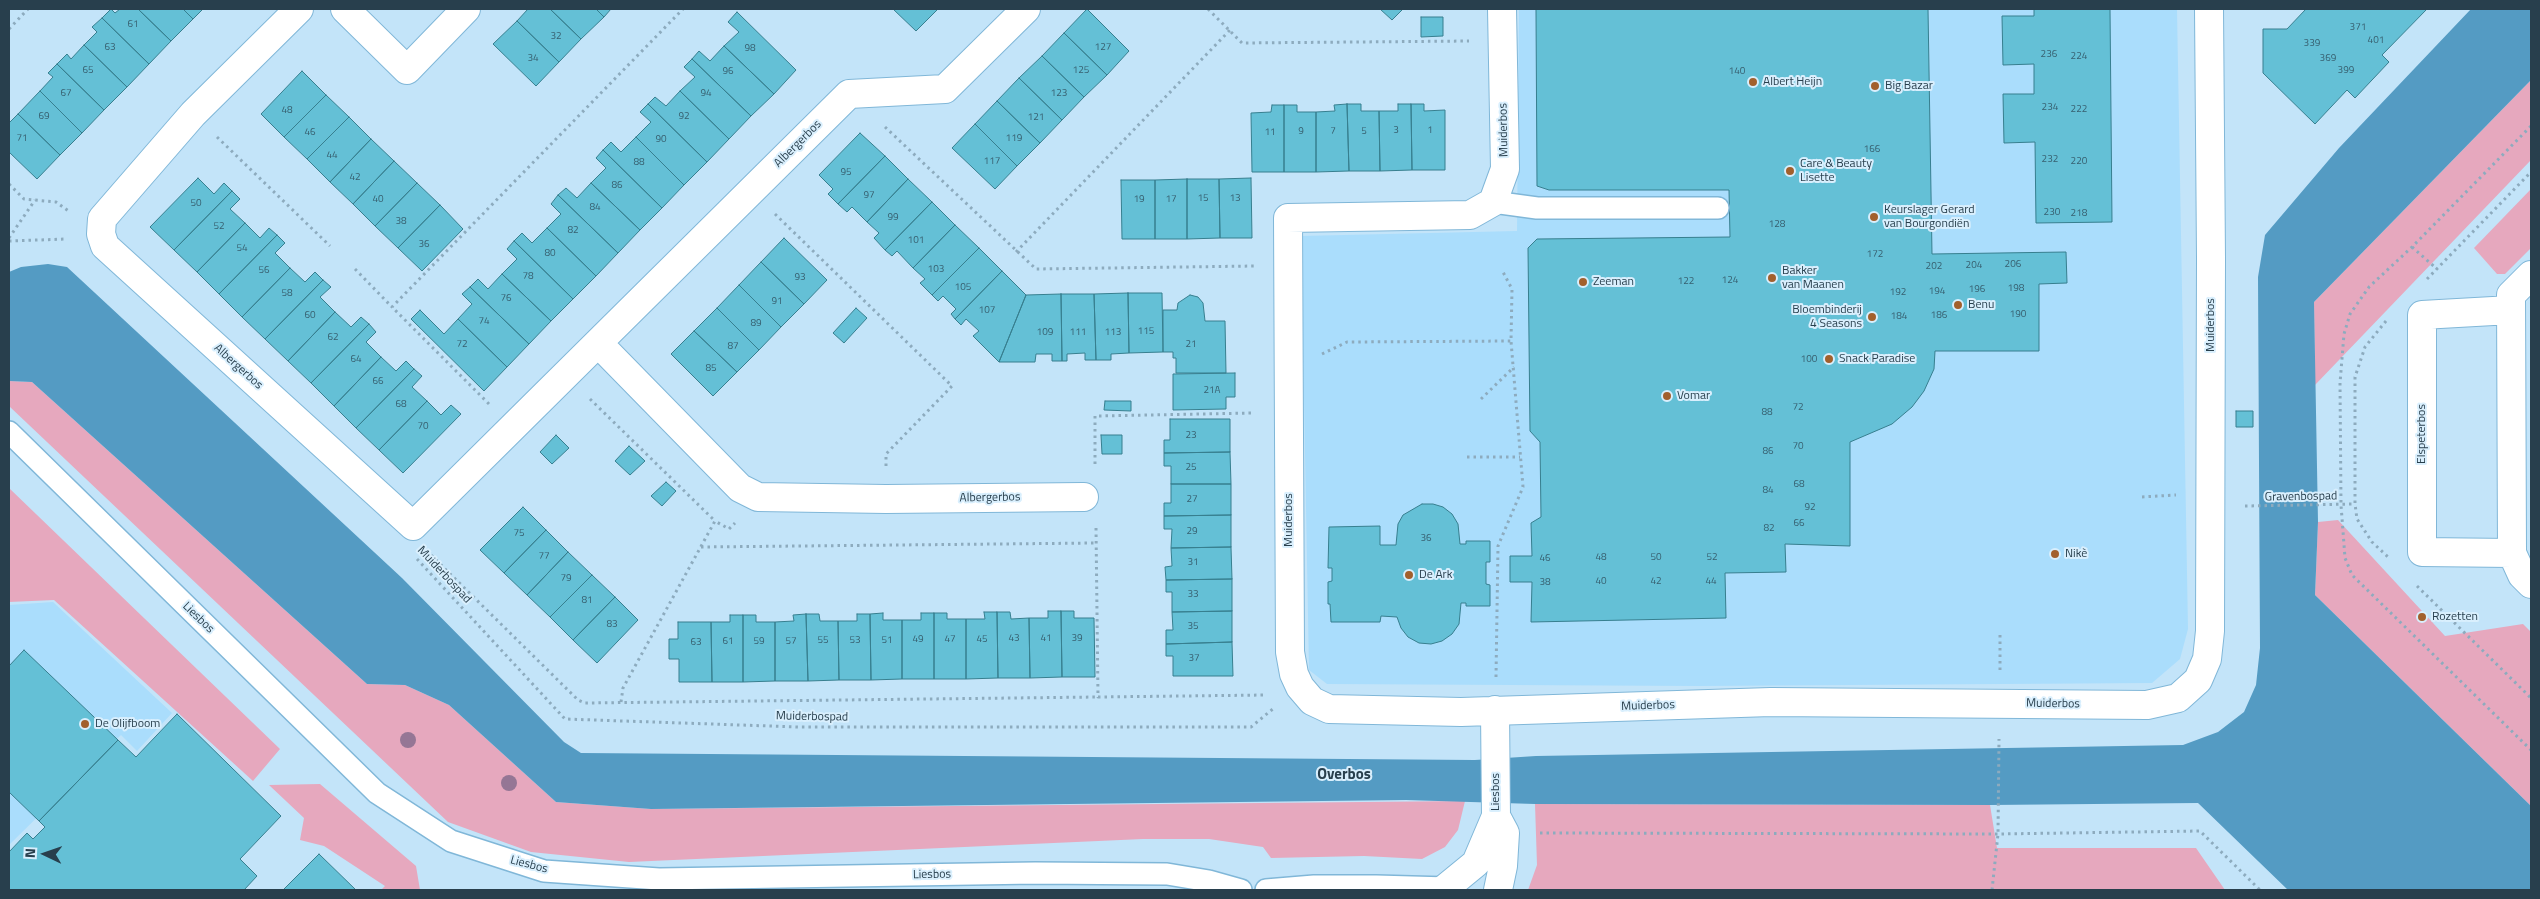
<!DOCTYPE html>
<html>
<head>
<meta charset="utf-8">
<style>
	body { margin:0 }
	#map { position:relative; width:2540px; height:899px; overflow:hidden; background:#c3e4f9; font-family:"Titillium Web",sans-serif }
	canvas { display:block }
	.frame { position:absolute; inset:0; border:10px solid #283f4d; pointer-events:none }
	.north { position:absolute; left:20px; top:829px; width:50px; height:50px; -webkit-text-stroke:4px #d9effd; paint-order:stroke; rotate:273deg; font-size:14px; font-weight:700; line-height:20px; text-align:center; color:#283f4d }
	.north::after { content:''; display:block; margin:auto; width:18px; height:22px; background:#283f4d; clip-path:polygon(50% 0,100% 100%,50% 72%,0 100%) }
</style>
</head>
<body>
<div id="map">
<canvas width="2540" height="899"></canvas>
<div class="frame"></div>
<div class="north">N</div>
</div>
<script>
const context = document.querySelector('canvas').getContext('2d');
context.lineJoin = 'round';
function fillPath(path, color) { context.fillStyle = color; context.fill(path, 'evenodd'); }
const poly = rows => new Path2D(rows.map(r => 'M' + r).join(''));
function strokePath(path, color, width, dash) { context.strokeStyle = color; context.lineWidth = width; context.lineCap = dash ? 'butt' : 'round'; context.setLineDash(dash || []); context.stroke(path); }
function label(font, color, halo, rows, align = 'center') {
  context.font = font + ' "Titillium Web",sans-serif'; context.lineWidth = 4; context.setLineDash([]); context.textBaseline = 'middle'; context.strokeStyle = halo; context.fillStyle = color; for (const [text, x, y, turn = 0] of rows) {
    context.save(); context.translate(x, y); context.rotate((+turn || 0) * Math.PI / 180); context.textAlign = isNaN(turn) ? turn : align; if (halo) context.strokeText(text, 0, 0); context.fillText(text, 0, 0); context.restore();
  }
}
fillPath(poly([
	[1519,9,2177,9,2188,629,2180,659,2152,683,1698,686,1327,684,1309,670,1301,236,1517,231],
	[53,602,172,713,137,751,121,735,9,845,9,605]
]), '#aaddfc');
fillPath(poly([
	[2531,80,2531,160,2315,385,2314,302],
	[2531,189,2531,248,2505,274,2497,274,2474,248],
	[9,381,32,382,367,684,405,685,449,705,556,802,651,809,1465,801,1458,830,1445,847,1422,859,1364,856,1271,858,1263,847,1209,839,1143,839,629,862,531,852,448,822,9,406],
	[9,488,280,749,253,781,54,600,9,602],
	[2338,520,2445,636,2523,624,2531,632,2531,806,2315,595,2318,522],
	[320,784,416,866,420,890,381,890,385,886,324,846,300,840,304,818,269,785],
	[1535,804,1990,805,1997,848,2196,848,2225,890,1528,890,1537,865]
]), '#e6a8be');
fillPath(poly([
	[2471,9,2531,9,2531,80,2314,302,2318,522,2315,595,2531,806,2531,890,2288,890,2198,803,1990,805,1535,804,1406,800,651,809,556,802,449,705,405,685,367,684,32,382,9,381,9,272,21,267,48,264,67,267,402,578,564,742,581,753,1475,760,1536,756,2183,745,2218,732,2244,712,2256,685,2260,648,2258,277,2265,235,2339,148]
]), '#549bc3');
const building = poly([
	[111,9,115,13,120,9,138,9,171,41,149,64,102,18,111,9],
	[138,9,183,9,193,19,171,41,138,9],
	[183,9,203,9,193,19,183,9],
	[528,9,550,9,581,39,559,62,517,21,528,9],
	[550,9,596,9,604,17,581,39,550,9],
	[596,9,611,9,604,17,596,9],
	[893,9,938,9,916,31,893,9],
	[1087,9,1129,51,1107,75,1064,33,1087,9],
	[1380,9,1403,9,1392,20,1380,9],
	[1536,9,1928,9,1932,254,2066,252,2067,283,2039,284,2039,351,1935,351,1934,369,1924,391,1912,407,1892,424,1850,442,1850,546,1785,544,1786,572,1725,573,1726,618,1531,622,1532,582,1510,582,1510,556,1532,556,1531,523,1541,517,1540,442,1530,431,1528,248,1537,239,1730,237,1729,190,1549,190,1537,186,1536,9],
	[2034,9,2110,9,2112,222,2036,223,2035,142,2004,143,2003,94,2034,94,2034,64,2003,65,2002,16,2034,16,2034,9],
	[2306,9,2427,9,2382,55,2389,62,2355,98,2347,90,2315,124,2263,73,2263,29,2287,29,2306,9],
	[737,12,796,70,774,94,724,46,739,32,728,22,737,12],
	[1421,17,1443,17,1443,36,1421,37,1421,17],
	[102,18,149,64,127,87,84,45,97,32,92,27,102,18],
	[517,21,559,62,536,86,493,44,517,21],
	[1064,33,1107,75,1084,97,1042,56,1064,33],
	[84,45,127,87,104,110,57,64,67,54,71,59,84,45],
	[724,46,774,94,751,116,692,59,699,51,710,61,724,46],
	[1042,56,1084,97,1062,120,1019,78,1042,56],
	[692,59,751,116,729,139,680,91,695,77,684,67,692,59],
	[57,64,104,110,82,133,40,91,53,77,48,73,57,64],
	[302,71,326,95,284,137,261,114,302,71],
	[1019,78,1062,120,1040,143,997,101,1019,78],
	[40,91,82,133,60,155,18,114,40,91],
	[680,91,729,139,707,162,648,104,655,97,666,106,680,91],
	[326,95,349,117,307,159,284,137,326,95],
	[997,101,1040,143,1017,166,975,124,997,101],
	[648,104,707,162,684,185,636,137,651,122,640,112,648,104],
	[1347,104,1361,104,1361,111,1379,111,1380,171,1349,171,1347,104],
	[1347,104,1349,171,1316,172,1316,112,1335,111,1334,105,1347,104],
	[1398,104,1411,104,1412,170,1380,171,1379,111,1398,111,1398,104],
	[1411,104,1424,104,1424,111,1445,110,1445,170,1412,170,1411,104],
	[1272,105,1284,105,1284,172,1252,172,1251,113,1271,112,1272,105],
	[1284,105,1297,105,1297,112,1316,112,1316,172,1284,172,1284,105],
	[18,114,60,155,37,179,9,152,9,123,18,114],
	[349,117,371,139,330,182,307,159,349,117],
	[975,124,1017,166,995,189,952,148,975,124],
	[860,133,885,156,838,204,828,194,833,189,819,175,860,133],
	[636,137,684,185,662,208,603,150,611,142,621,152,636,137],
	[371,139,394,161,353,204,330,182,371,139],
	[603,150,662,208,640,230,591,183,606,168,596,158,603,150],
	[885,156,908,179,867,222,852,207,847,212,838,204,885,156],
	[394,161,417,183,375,226,353,204,394,161],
	[198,178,214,194,224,183,232,191,174,250,150,227,198,178],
	[1251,178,1252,238,1220,238,1219,179,1251,178],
	[908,179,932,202,885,250,874,238,879,233,867,222,908,179],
	[1187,179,1219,179,1220,238,1187,239,1187,179],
	[1187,179,1187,239,1155,239,1155,180,1187,179],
	[1121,180,1155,180,1155,239,1122,239,1121,180],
	[417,183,440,205,398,248,375,226,417,183],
	[591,183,640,230,618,253,558,195,566,188,577,198,591,183],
	[232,191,240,199,230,209,245,223,197,272,174,250,232,191],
	[558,195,618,253,596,276,547,228,561,214,551,204,558,195],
	[932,202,955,225,913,268,897,251,892,256,885,250,932,202],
	[440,205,463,229,422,271,398,248,440,205],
	[245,223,260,238,269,228,277,235,219,294,197,272,245,223],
	[955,225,979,248,932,295,920,283,925,279,913,268,955,225],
	[547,228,596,276,573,299,514,241,522,233,532,243,547,228],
	[277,235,285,243,275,253,290,268,242,317,219,294,277,235],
	[784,238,827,280,804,304,761,262,784,238],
	[514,241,573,299,551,321,502,274,517,259,507,249,514,241],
	[979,248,1002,271,955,319,951,314,956,309,943,296,938,301,932,295,979,248],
	[761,262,804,304,781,327,739,285,761,262],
	[290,268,305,282,315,272,323,280,265,339,242,317,290,268],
	[1002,271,1026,295,999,362,973,336,979,331,966,319,961,325,955,319,1002,271],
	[502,274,551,321,529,344,470,287,478,279,488,289,502,274],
	[323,280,331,287,320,297,335,312,288,361,265,339,323,280],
	[739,285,781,327,759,350,717,308,739,285],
	[470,287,529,344,507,367,458,319,472,304,462,294,470,287],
	[1128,293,1162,293,1163,352,1129,353,1128,293],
	[1128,293,1129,353,1111,354,1111,360,1096,360,1094,294,1128,293],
	[1061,294,1062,361,1052,361,1052,354,1036,354,1035,362,999,362,1026,295,1061,294],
	[1061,294,1094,294,1096,360,1085,360,1085,353,1067,354,1067,361,1062,361,1061,294],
	[1190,295,1198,297,1203,303,1205,321,1225,321,1226,373,1176,373,1176,358,1173,358,1173,352,1163,352,1163,310,1177,310,1178,303,1190,295],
	[717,308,759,350,737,372,694,331,717,308],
	[856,308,867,318,844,343,833,333,856,308],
	[420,310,444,334,458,319,507,367,484,391,411,319,420,310],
	[335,312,351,327,361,317,369,324,311,383,288,361,335,312],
	[369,324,376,332,366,342,381,357,334,406,311,383,369,324],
	[694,331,737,372,713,396,671,354,694,331],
	[381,357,396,371,406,361,414,369,356,428,334,406,381,357],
	[414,369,422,376,412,387,427,401,379,450,356,428,414,369],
	[1235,373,1235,397,1226,397,1226,409,1173,410,1173,374,1235,373],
	[427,401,441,415,451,405,461,414,403,473,379,450,427,401],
	[1105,401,1131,401,1131,411,1104,410,1105,401],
	[2236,411,2253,411,2253,427,2236,427,2236,411],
	[1170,419,1230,419,1230,452,1164,453,1164,440,1170,440,1170,419],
	[556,435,569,448,552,464,540,452,556,435],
	[1101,435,1122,435,1122,454,1102,454,1101,435],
	[629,446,645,461,630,475,615,461,629,446],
	[1230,452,1231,484,1171,484,1171,466,1164,466,1164,453,1230,452],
	[666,482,676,491,662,506,651,496,666,482],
	[1171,484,1231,484,1231,515,1164,516,1164,503,1171,503,1171,484],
	[1422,504,1433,504,1443,507,1452,514,1458,524,1460,544,1466,544,1466,541,1490,541,1490,562,1486,562,1486,584,1490,585,1490,606,1466,606,1466,603,1461,603,1459,624,1452,634,1442,641,1431,644,1419,643,1408,637,1401,628,1397,617,1381,616,1380,622,1331,622,1330,604,1328,604,1328,582,1332,581,1332,568,1328,568,1329,527,1380,526,1380,545,1396,545,1398,524,1403,515,1422,504],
	[523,507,546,530,504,573,480,550,523,507],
	[1231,515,1231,547,1171,548,1172,529,1164,529,1164,516,1231,515],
	[546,530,568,552,527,595,504,573,546,530],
	[1231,547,1232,579,1166,580,1165,567,1172,566,1171,548,1231,547],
	[568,552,592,575,550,617,527,595,568,552],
	[592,575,615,597,573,640,550,617,592,575],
	[1232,579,1232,611,1172,612,1172,592,1166,592,1166,580,1232,579],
	[615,597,638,620,597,663,573,640,615,597],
	[1048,611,1061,611,1062,677,1030,678,1029,618,1048,618,1048,611],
	[1061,611,1074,611,1074,618,1094,618,1095,677,1062,677,1061,611],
	[1232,611,1232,642,1166,644,1166,630,1173,630,1172,612,1232,611],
	[984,612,997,612,998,678,966,679,966,619,985,619,984,612],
	[997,612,1010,612,1011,619,1029,618,1030,678,998,678,997,612],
	[883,613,883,620,902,620,902,679,871,680,870,614,883,613],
	[921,613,934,613,934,679,902,679,902,620,921,620,921,613],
	[934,613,947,613,947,619,966,619,966,679,934,679,934,613],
	[806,614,808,681,775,681,775,622,794,621,793,615,806,614],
	[806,614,819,614,820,621,838,621,839,680,808,681,806,614],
	[857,614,870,614,871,680,839,680,838,621,857,621,857,614],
	[730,615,743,615,743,682,712,682,711,622,730,622,730,615],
	[743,615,756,615,756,622,775,622,775,681,743,682,743,615],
	[678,622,711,622,712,682,679,682,679,659,669,659,669,639,678,639,678,622],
	[1232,642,1233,676,1173,676,1173,656,1166,656,1166,644,1232,642],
	[24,650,118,740,39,821,9,792,9,666,24,650],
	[177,714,281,816,240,859,257,876,244,890,9,890,9,852,27,833,33,839,45,827,39,821,118,740,136,757,177,714],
	[319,854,356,890,283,890,319,854]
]);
fillPath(building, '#64c0d6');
strokePath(building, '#377f8f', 1);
const service = poly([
	[1493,202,1537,208,1718,208],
	[9,432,377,793,451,841,544,871,659,879,1035,873,1167,874,1209,881,1241,890],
	[1266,890,1314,886,1376,886,1448,888]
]);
const minor = poly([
	[299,9,193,114,102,219,101,234,105,246,413,526,849,94,945,89,1026,9],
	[345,9,407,70,466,9],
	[1502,9,1505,169,1493,202,1470,215,1288,218,1290,652,1294,674,1300,687,1312,701,1329,709,1461,712,1771,702,2147,705,2178,698,2198,680,2207,659,2210,631,2211,259,2209,9],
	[2531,275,2511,295,2512,553,2522,575,2531,584],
	[2511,310,2422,315,2422,552,2512,553],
	[599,344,740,488,758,497,886,499,1084,497],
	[1496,816,1505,833,1503,866,1498,890],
	[1443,890,1476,863,1496,816,1495,710]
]);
strokePath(service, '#80b7d8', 24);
strokePath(minor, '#80b7d8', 30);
strokePath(poly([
	[1208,9,1242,43,1469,41],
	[9,29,28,9],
	[2531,126,2412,247,2369,287,2350,314,2344,334,2340,383,2341,505,2345,558,2352,575,2531,750],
	[885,127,1036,269,1255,266],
	[217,137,330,246],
	[9,184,24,199,56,202,70,212],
	[775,214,952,386,886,454,886,466],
	[9,238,35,200],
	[9,241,67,239],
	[2412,247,2437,269],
	[1016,252,1230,30],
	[355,269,392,307],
	[2427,279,2531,172],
	[2386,321,2365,347,2355,377,2355,504,2357,519,2372,542,2388,557],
	[1322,354,1347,342,1511,341],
	[590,399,715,521],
	[1481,399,1514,367],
	[489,404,392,307,683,9],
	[1467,457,1520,457],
	[1095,464,1095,416,1255,413],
	[2142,497,2176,495],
	[2245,506,2355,504],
	[1096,528,1098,697,1266,695],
	[701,547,1096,543],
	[431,555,578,700,585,703,1098,697],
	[417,559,565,719,799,727,1251,727,1274,708],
	[2417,586,2531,698],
	[2000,670,2000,634],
	[1496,677,1498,546,1523,487,1511,341,1512,289,1503,272],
	[621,702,623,688,715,521,729,529,735,523],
	[1540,833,1998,834,2200,831,2260,890],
	[1992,890,1998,834,1999,739]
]), '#8dabbe', 3, [2.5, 4]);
strokePath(service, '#fff', 21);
strokePath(minor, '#fff', 28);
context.fillStyle = '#957695';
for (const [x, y] of [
	[408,740],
	[509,783]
]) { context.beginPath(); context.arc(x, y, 8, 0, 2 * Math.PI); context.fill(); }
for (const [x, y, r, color] of [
	[1753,82,5,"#a2602d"],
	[1875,86,5,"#a2602d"],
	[1790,171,5,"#a2602d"],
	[1874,217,5,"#a2602d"],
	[1772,278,5,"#a2602d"],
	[1583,282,5,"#a2602d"],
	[1958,305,5,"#a2602d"],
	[1872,317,5,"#a2602d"],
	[1829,359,5,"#a2602d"],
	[1667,396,5,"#a2602d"],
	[2055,554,5,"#a2602d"],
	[1409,575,5,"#a2602d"],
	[2422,617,5,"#a2602d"],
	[85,724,5,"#a2602d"]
]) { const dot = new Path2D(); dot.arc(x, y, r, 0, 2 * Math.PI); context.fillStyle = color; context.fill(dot); strokePath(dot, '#d9effd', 2); }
label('10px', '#375f6f', null, [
	["61",133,25],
	["371",2358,28],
	["32",556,37],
	["401",2376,41],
	["339",2312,44],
	["63",110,48],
	["127",1103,48],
	["98",750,49],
	["236",2049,55],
	["224",2079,57],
	["34",533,59],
	["369",2328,59],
	["65",88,71],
	["125",1081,71],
	["399",2346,71],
	["96",728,72],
	["140",1737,72],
	["67",66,94],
	["94",706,94],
	["123",1059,94],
	["234",2050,108],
	["222",2079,110],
	["48",287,111],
	["69",44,117],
	["92",684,117],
	["121",1036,118],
	["3",1396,131],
	["1",1430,131],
	["9",1301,132],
	["7",1333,132],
	["5",1364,132],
	["46",310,133],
	["11",1270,133],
	["71",22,139],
	["119",1014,139],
	["90",661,140],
	["166",1872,150],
	["44",332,156],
	["232",2050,160],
	["117",992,162],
	["220",2079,162],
	["88",639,163],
	["95",846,173],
	["42",355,178],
	["86",617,186],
	["97",869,196],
	["15",1203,199],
	["13",1235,199],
	["40",378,200],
	["19",1139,200],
	["17",1171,200],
	["50",196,204],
	["84",595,208],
	["230",2052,213],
	["218",2079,214],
	["99",893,218],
	["38",401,222],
	["128",1777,225],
	["52",219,227],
	["82",573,231],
	["101",916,241],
	["36",424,245],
	["54",242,249],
	["80",550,254],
	["172",1875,255],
	["206",2013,265],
	["204",1974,266],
	["202",1934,267],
	["103",936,270],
	["56",264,271],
	["78",528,277],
	["93",800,278],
	["124",1730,281],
	["122",1686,282],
	["105",963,288],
	["198",2016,289],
	["196",1977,290],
	["194",1937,292],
	["192",1898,293],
	["58",287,294],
	["76",506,299],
	["91",777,302],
	["107",987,311],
	["190",2018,315],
	["60",310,316],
	["186",1939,316],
	["184",1899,317],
	["74",484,322],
	["89",756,324],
	["115",1146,332],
	["109",1045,333],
	["111",1078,333],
	["113",1113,333],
	["62",333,338],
	["72",462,345],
	["21",1191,345],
	["87",733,347],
	["64",356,360],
	["100",1809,360],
	["85",711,369],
	["66",378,382],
	["21A",1212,391],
	["68",401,405],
	["72",1798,408],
	["88",1767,413],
	["70",423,427],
	["23",1191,436],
	["70",1798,447],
	["86",1768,452],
	["25",1191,468],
	["68",1799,485],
	["84",1768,491],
	["27",1192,500],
	["92",1810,508],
	["66",1799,524],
	["82",1769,529],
	["29",1192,532],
	["75",519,534],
	["36",1426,539],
	["77",544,557],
	["48",1601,558],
	["50",1656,558],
	["52",1712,558],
	["46",1545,559],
	["31",1193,563],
	["79",566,579],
	["40",1601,582],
	["42",1656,582],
	["44",1711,582],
	["38",1545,583],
	["33",1193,595],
	["81",587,601],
	["83",612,625],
	["35",1193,627],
	["43",1014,639],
	["41",1046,639],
	["39",1077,639],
	["49",918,640],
	["47",950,640],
	["45",982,640],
	["55",823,641],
	["53",855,641],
	["51",887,641],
	["61",728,642],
	["59",759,642],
	["57",791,642],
	["63",696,643],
	["37",1194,659]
]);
label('12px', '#283f4d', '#d9effd', [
	["Albert Heijn",1763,82],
	["Big Bazar",1885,86],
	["Care & Beauty",1800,164],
	["Lisette",1800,178],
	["Keurslager Gerard",1884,210],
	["van Bourgondiën",1884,224],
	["Bakker",1782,271],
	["van Maanen",1782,285],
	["Zeeman",1593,282],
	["Benu",1968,305],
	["Bloembinderij",1862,310,"right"],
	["4 Seasons",1862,324,"right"],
	["Snack Paradise",1839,359],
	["Vomar",1677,396],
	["Nikè",2065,554],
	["De Ark",1419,575],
	["Rozetten",2432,617],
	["De Olijfboom",95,724]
], 'left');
label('12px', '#283f4d', '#d9effd', [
	["Muiderbos",1504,130,-91],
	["Albergerbos",798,144,-45],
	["Muiderbos",2211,325,-90],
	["Albergerbos",238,367,42],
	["Elspeterbos",2422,434,-90],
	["Gravenbospad",2301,497,-1],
	["Albergerbos",990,498,-1],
	["Muiderbos",1289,520,-90],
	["Muiderbospad",444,575,47],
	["Liesbos",198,618,44],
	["Muiderbos",2053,704,1],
	["Muiderbos",1648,706,-2],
	["Muiderbospad",812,717,1],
	["Liesbos",1496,792,-90],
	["Liesbos",529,865,15],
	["Liesbos",932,875,-1]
]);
label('bold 15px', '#283f4d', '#d9effd', [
	["Overbos",1344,775]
]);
</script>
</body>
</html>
